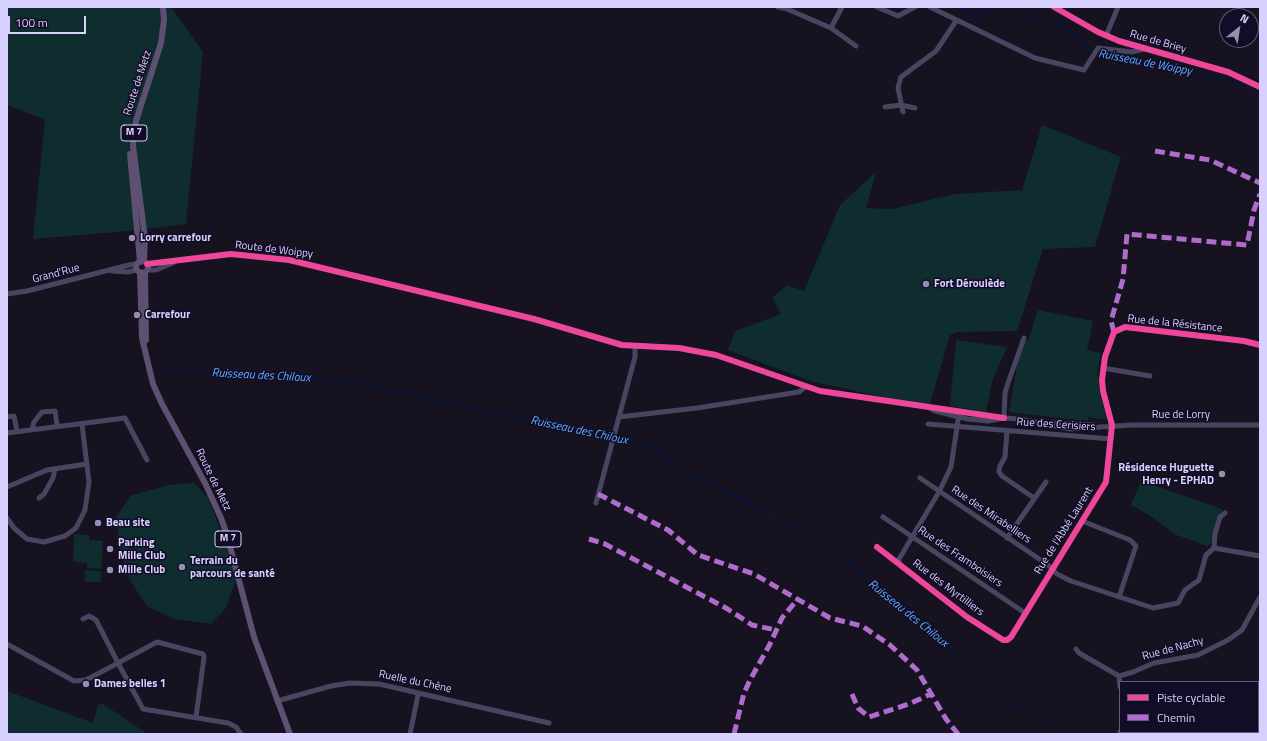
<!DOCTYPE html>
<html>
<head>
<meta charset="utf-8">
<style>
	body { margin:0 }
	#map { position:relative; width:1267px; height:741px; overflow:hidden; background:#161220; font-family:"Titillium Web",sans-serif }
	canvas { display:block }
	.frame { position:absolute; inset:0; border:8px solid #d8d1ff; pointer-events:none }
	.legend { position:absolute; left:1119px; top:681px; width:140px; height:52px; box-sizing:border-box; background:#120c26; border:1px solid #615b7d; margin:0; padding:5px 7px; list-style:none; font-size:12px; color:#d8d1ff }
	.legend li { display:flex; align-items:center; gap:8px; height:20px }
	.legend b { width:20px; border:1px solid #615b7d }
	.north { position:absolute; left:1219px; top:8px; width:40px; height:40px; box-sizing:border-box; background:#120c26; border:1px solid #615b7d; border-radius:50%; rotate:30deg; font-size:11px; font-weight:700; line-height:16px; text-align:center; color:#d8d1ff }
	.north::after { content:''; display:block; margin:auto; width:14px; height:18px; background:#948eb1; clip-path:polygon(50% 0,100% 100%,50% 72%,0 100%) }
	.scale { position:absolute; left:8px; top:16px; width:78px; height:18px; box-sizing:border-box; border:2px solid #d8d1ff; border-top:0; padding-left:5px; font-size:12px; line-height:14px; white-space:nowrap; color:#d8d1ff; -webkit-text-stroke:3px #120c26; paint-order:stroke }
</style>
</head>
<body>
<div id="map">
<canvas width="1267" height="741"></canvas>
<div class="frame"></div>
<ul class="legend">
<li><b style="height:5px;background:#ed469a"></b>Piste cyclable</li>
<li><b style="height:5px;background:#b06ccc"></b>Chemin</li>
</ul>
<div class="north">N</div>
<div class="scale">100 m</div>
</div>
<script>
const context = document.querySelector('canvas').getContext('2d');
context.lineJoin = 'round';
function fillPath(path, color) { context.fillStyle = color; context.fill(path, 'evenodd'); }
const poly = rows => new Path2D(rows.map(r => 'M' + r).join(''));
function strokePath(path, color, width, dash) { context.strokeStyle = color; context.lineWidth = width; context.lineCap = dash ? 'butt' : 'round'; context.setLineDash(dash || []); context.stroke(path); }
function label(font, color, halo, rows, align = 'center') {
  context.font = font + ' "Titillium Web",sans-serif'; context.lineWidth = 3; context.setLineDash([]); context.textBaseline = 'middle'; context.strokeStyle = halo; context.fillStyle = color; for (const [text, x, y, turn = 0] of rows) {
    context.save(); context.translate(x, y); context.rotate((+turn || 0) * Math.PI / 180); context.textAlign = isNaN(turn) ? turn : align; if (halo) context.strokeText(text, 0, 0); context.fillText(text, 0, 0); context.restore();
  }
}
fillPath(poly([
	[7,7,171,7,203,52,186,224,129,231,33,239,45,120,7,105],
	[1042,125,1121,157,1095,247,1043,249,1017,331,958,332,950,335,929,407,810,381,728,350,735,331,781,314,772,298,787,285,804,291,840,205,876,172,866,208,892,209,955,194,1022,190],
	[1038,310,1093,321,1087,350,1101,353,1097,375,1098,376,1100,394,1107,420,1088,417,1088,421,1075,420,1009,412,1018,361,1025,340,1028,341],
	[956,340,1007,347,993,379,986,412,950,406],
	[1141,481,1222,509,1210,545,1207,546,1174,534,1149,515,1131,505],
	[194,483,208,498,222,533,236,579,226,608,211,624,174,619,147,606,129,579,120,548,116,518,130,496,168,485],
	[74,534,89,535,89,540,103,541,101,569,87,568,87,563,73,562],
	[85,570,101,571,101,582,85,582],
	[7,691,93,723,98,705,103,704,148,734,7,734]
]), '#0f2c2e');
strokePath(poly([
	[958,7,979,17,1005,7],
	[1016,7,1031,16,1055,24,1078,36,1081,42,1092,52,1130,58,1139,62,1156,63,1229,81,1260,94],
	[165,371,251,377,345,380,588,434,612,435,658,450,672,459,688,475,725,490,780,522,811,535,848,561,859,570,869,583,888,595,948,644,981,684,994,696,1019,706,1047,725]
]), '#061843', 1.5);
strokePath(poly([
	[778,7,787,9,831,28,842,7],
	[877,7,898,16,915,7],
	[930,7,1035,58,1084,70,1098,48,1132,52,1144,49],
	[1054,7,1098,32,1119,41,1228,72,1260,87],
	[831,28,856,46],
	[1106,36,1118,7],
	[885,107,901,105,915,108],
	[903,112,898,88,901,77,936,51,956,21],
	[147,264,231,254,289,260,534,319,622,345,679,348,716,355,820,391,1004,418],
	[148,270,156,270,173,263],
	[112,271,127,272,137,270],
	[7,294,27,291,129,265,137,264],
	[1103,368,1150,376],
	[930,408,935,411,968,419,988,421,1004,418,1020,419,1070,429,1132,425,1260,425],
	[7,417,14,416,17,431],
	[619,417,697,408,799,392,805,387],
	[1004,418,1005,393,1008,383,1024,338],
	[1051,423,1093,425],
	[928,424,1111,439],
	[32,429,34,422,42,412,55,411,57,425],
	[1007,431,1005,457,1000,466,999,472,1002,476,1034,498],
	[7,433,125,418,147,460],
	[920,478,1048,565,1057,574,1071,581,1153,608,1178,603,1185,590,1199,580,1206,555,1214,548],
	[7,487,47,470,87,464],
	[39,498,44,494,53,478,55,469],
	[596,503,635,357,635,347],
	[1225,513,1220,517,1215,534,1214,548,1260,556],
	[883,517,1025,613],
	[7,518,14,528,27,539,44,542,65,536,76,528,85,510,89,482,82,424],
	[1082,521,1130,540,1136,546,1119,597],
	[1007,538,1046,482],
	[877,547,967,617,1003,640,1007,640,1011,637,1106,482,1112,425,1103,391,1102,380,1105,357,1114,332,1125,327,1244,341,1260,345],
	[899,563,899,559,939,492,951,467,959,414],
	[83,619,89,616,96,620,118,663,157,642,203,654,204,657,196,717],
	[7,644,74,681,86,680,118,663,143,709,228,723,236,727,241,734],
	[1076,649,1079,653,1119,676,1133,672,1154,663,1198,655,1228,640,1242,630,1260,597],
	[1119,676,1120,687],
	[1258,687,1260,686],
	[277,701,331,686,350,683,379,684,549,723],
	[410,734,418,695],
	[1120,734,1120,732],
	[1182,734,1186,732],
	[1196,734,1197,732]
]), '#484561', 5);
strokePath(poly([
	[130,154,140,262],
	[144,261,145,238,133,146,134,133,136,121,161,43,164,20,163,7],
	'136 267a6 6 0 1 1 12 0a6 6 0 1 1-12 0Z',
	[140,272,142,338,153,384,162,404,205,483,221,518,227,535,254,637,290,734],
	[145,272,146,340]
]), '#5d5072', 6);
strokePath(poly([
	[1155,151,1210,160,1260,183],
	[1114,332,1111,321,1123,279,1127,234,1247,245,1254,210,1260,194],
	[598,494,668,530,698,555,754,574,830,618,862,626,890,645,917,670,946,719,958,734],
	[589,539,605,544,726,608,752,625,776,630],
	[852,694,858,708,869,717,909,704,931,694],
	[734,734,744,693,750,680,770,644,782,618,797,600]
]), '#b06ccc', 5, [10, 5]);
strokePath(poly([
	[1054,7,1098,32,1119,41,1228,72,1260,87],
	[147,264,231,254,289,260,534,319,622,345,679,348,716,355,820,391,1004,418],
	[877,547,967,617,1003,640,1007,640,1011,637,1106,482,1112,425,1103,391,1102,380,1105,357,1114,332,1125,327,1244,341,1260,345]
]), '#ed469a', 6);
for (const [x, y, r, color] of [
	[132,238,4,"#948eb1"],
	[926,284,4,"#948eb1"],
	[137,315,4,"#948eb1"],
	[1222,474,4,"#948eb1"],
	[98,523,4,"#948eb1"],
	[110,549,4,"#948eb1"],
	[182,567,4,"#948eb1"],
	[110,570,4,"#948eb1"],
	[86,684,4,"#948eb1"]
]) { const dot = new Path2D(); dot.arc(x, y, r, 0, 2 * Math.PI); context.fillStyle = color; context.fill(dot); strokePath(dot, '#120c26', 1.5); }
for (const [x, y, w] of [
	[134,133,26],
	[228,539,26]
]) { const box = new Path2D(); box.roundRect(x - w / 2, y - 8, w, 16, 3); context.fillStyle = '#120c26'; context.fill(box); strokePath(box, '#d8d1ff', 1); }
label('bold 10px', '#d8d1ff', null, [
	["M 7",134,133],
	["M 7",228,539]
]);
label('11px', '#d8d1ff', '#120c26', [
	["Rue de Briey",1158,42,16],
	["Route de Metz",138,83,-72],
	["Route de Woippy",274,250,7],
	["Grand'Rue",56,274,-15],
	["Rue de la Résistance",1175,324,6],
	["Rue de Lorry",1181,415],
	["Rue des Cerisiers",1056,425,4],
	["Route de Metz",213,480,64],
	["Rue des Mirabelliers",991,515,34],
	["Rue de l'Abbé Laurent",1064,531,-58],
	["Rue des Framboisiers",960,557,34],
	["Rue des Myrtilliers",948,588,37],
	["Rue de Nachy",1173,649,-15],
	["Ruelle du Chêne",415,682,12]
]);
label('bold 11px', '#d8d1ff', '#120c26', [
	["Lorry carrefour",140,238],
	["Fort Déroulède",934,284],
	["Carrefour",145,315],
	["Résidence Huguette",1214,468,"right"],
	["Henry - EPHAD",1214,481,"right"],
	["Beau site",106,523],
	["Parking",118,543],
	["Mille Club",118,556],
	["Terrain du",190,561],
	["parcours de santé",190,574],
	["Mille Club",118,570],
	["Dames belles 1",94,684]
], 'left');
label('italic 12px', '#5fadff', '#120c26', [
	["Ruisseau de Woippy",1145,63,11],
	["Ruisseau des Chiloux",261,376,3],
	["Ruisseau des Chiloux",579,431,12],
	["Ruisseau des Chiloux",908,614,39]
]);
</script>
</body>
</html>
